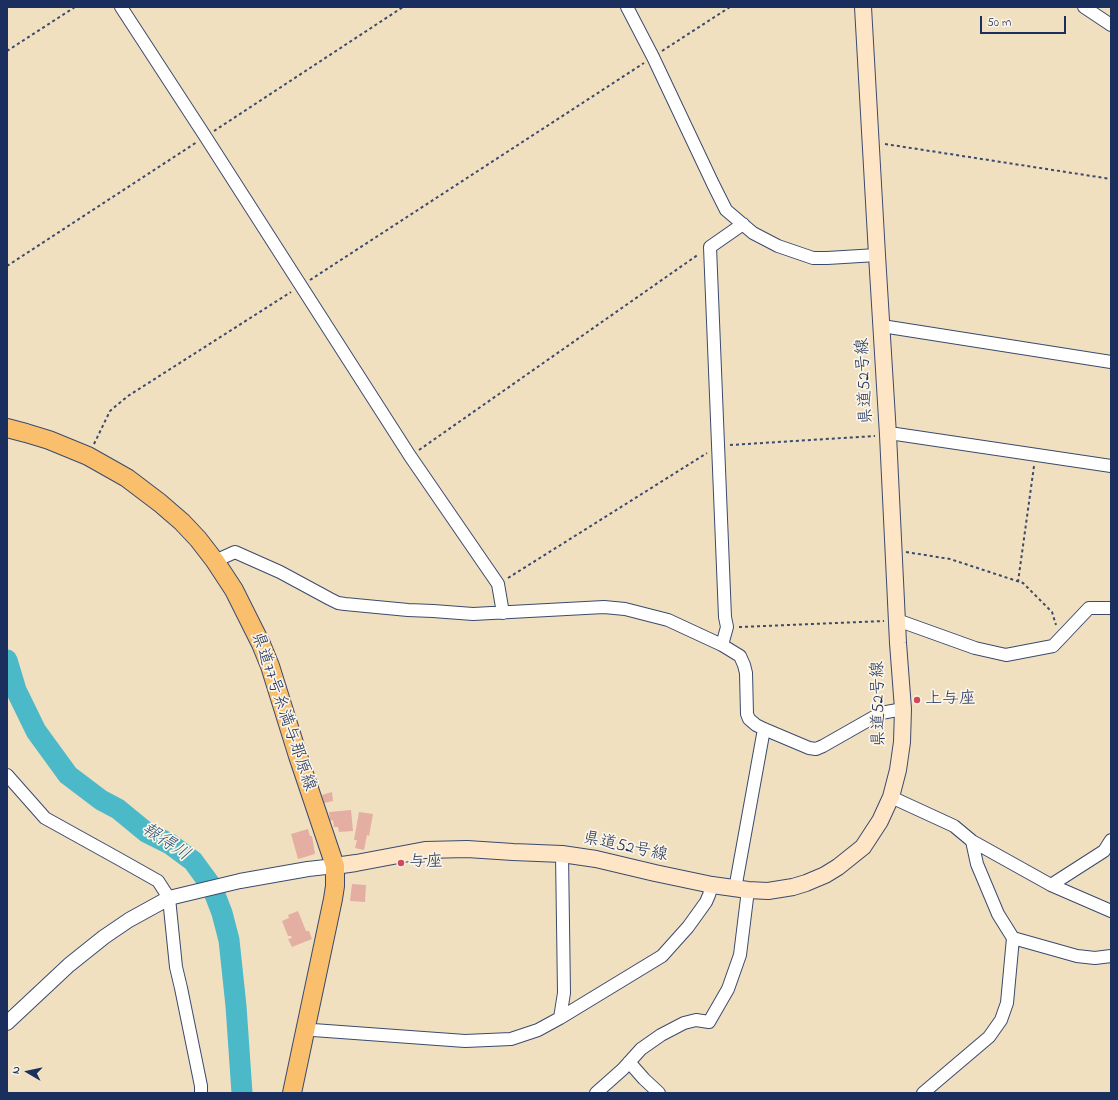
<!DOCTYPE html>
<html>
<head>
<meta charset="utf-8">
<style>
	body { margin:0 }
	#map { position:relative; width:1118px; height:1100px; overflow:hidden; background:#f0e0c0; font-family:"Indie Flower",sans-serif }
	canvas { display:block }
	.frame { position:absolute; inset:0; border:8px solid #1b2f5e; pointer-events:none }
	.north { position:absolute; left:8px; top:1052px; width:40px; height:40px; -webkit-text-stroke:3px #fcf5e5; paint-order:stroke; rotate:279deg; font-size:11px; font-weight:700; line-height:16px; text-align:center; color:#1b2f5e }
	.north::after { content:''; display:block; margin:auto; width:14px; height:18px; background:#1b2f5e; clip-path:polygon(50% 0,100% 100%,50% 72%,0 100%) }
	.scale { position:absolute; left:980px; top:16px; width:86px; height:18px; box-sizing:border-box; border:2px solid #1b2f5e; border-top:0; padding-left:5px; font-size:12px; line-height:14px; white-space:nowrap; color:#1b2f5e; -webkit-text-stroke:3px #fcf5e5; paint-order:stroke }
</style>
</head>
<body>
<div id="map">
<canvas width="1118" height="1100"></canvas>
<div class="frame"></div>
<div class="north">N</div>
<div class="scale">50 m</div>
</div>
<script>
const context = document.querySelector('canvas').getContext('2d');
context.lineJoin = 'round';
const poly = rows => new Path2D(rows.map(r => 'M' + r).join(''));
function strokePath(path, color, width, dash) { context.strokeStyle = color; context.lineWidth = width; context.lineCap = dash ? 'butt' : 'round'; context.setLineDash(dash || []); context.stroke(path); }
function fillPath(path, color) { context.fillStyle = color; context.fill(path, 'evenodd'); }
function label(font, color, halo, rows, align = 'center') {
  context.font = font + ' "Indie Flower","Klee One",sans-serif'; context.lineWidth = 3.5; context.setLineDash([]); context.textBaseline = 'middle'; context.strokeStyle = halo; context.fillStyle = color; for (const [text, x, y, turn = 0] of rows) {
    context.save(); context.translate(x, y); context.rotate((+turn || 0) * Math.PI / 180); context.textAlign = isNaN(turn) ? turn : align; if (halo) context.strokeText(text, 0, 0); context.fillText(text, 0, 0); context.restore();
  }
}
strokePath(poly([
	[7,660,16,690,36,731,68,775,101,800,118,809,146,832,170,844,193,861,212,887,222,913,229,940,236,1006,242,1093]
]), '#4cb9c8', 21);
fillPath(poly([
	[332,792,333,801,324,803,322,795],
	[351,810,353,831,339,832,338,827,334,827,333,820,330,821,329,812],
	[359,812,373,814,369,836,367,835,364,850,355,848,357,840,354,840],
	[308,829,310,836,312,836,315,854,298,859,291,834],
	[352,884,366,885,365,902,350,901],
	[298,911,306,931,309,931,312,939,292,947,288,939,292,938,291,936,288,936,282,921,289,918,288,915]
]), '#e5aea2');
const minor = poly([
	[121,7,205,136,410,456,498,584,503,613],
	[627,7,653,57,713,184,726,210,753,233,778,246,813,258,827,258,877,255],
	[1084,7,1111,25],
	[882,326,1111,362],
	[888,435,896,434,1111,466],
	[215,561,235,552,280,572,330,599,338,603,345,604,408,610,433,611,473,614,604,607,625,609,668,620,722,645,740,656,744,665,746,673,747,714,749,719,756,725,764,729,809,748,816,749,823,746,881,713,903,709],
	[897,620,975,648,1006,655,1053,646,1089,608,1111,608],
	[722,645,727,627,725,617,710,247,743,224],
	[7,775,45,818,119,859,158,881,169,898,176,967,181,988,201,1086,201,1093],
	[891,797,954,826,972,841,1051,885,1104,851,1111,840],
	[1051,885,1111,911],
	[735,889,764,729],
	[1013,938,1077,956,1095,958,1111,956],
	[560,1018,564,993,562,854],
	[306,1029,313,1030,465,1041,511,1039,538,1030,560,1018,662,956,688,927,706,902,709,895,712,885],
	[629,1062,644,1079,659,1093],
	[596,1093,623,1069,641,1049,661,1035,684,1023,696,1020,709,1022,728,989,740,955,748,890],
	[923,1093,989,1037,1001,1020,1007,1003,1013,938,998,914,977,864,972,841]
]);
const tertiary = poly([
	[7,1023,69,965,104,937,129,920,169,898,240,881,308,869,335,866]
]);
const secondary = poly([
	[335,866,356,863,425,850,467,849,513,852,562,854,596,859,655,873,712,885,748,890,768,891,793,887,806,883,825,875,838,867,863,847,880,821,891,797,898,770,902,742,903,709,898,643,888,435,877,255,863,7]
]);
const primary = poly([
	[7,428,26,433,49,440,88,456,127,478,160,503,182,522,198,539,215,561,234,590,261,644,270,666,298,756,335,866,335,886,333,899,292,1093]
]);
strokePath(minor, '#3b4a6d', 14);
strokePath(tertiary, '#3b4a6d', 16);
strokePath(secondary, '#3b4a6d', 18);
strokePath(primary, '#3b4a6d', 20);
strokePath(poly([
	[7,51,75,7],
	[662,51,730,7],
	[214,131,403,7],
	[885,144,1111,179],
	[7,266,197,142],
	[310,280,644,63],
	[94,444,110,411,117,405,128,396,291,292],
	[730,445,875,436],
	[419,450,699,254],
	[906,552,950,559,1023,583,1052,612,1056,625],
	[508,578,707,453],
	[1018,582,1034,466],
	[739,627,884,621]
]), '#3b4a6d', 2, [3, 3]);
strokePath(minor, '#fff', 12);
strokePath(tertiary, '#fff', 14);
strokePath(secondary, '#fde5c5', 16);
strokePath(primary, '#f9bf6d', 18);
for (const [x, y, r, color] of [
	[917,700,4,"#d1495b"],
	[401,863,4,"#d1495b"]
]) { const dot = new Path2D(); dot.arc(x, y, r, 0, 2 * Math.PI); context.fillStyle = color; context.fill(dot); strokePath(dot, '#fcf5e5', 1.5); }
label('17px', '#1b2f5e', '#fcf5e5', [
	["県道52号線",866,381,-93],
	["県道52号線",880,704,-91],
	["県道77号糸満与那原線",282,712,71],
	["県道52号線",625,848,12]
]);
label('17px', '#1b2f5e', '#fcf5e5', [
	["上与座",925,700],
	["与座",409,863]
], 'left');
label('italic 18px', '#2a587e', '#fcf5e5', [
	["報得川",165,843,34]
]);
</script>
</body>
</html>
